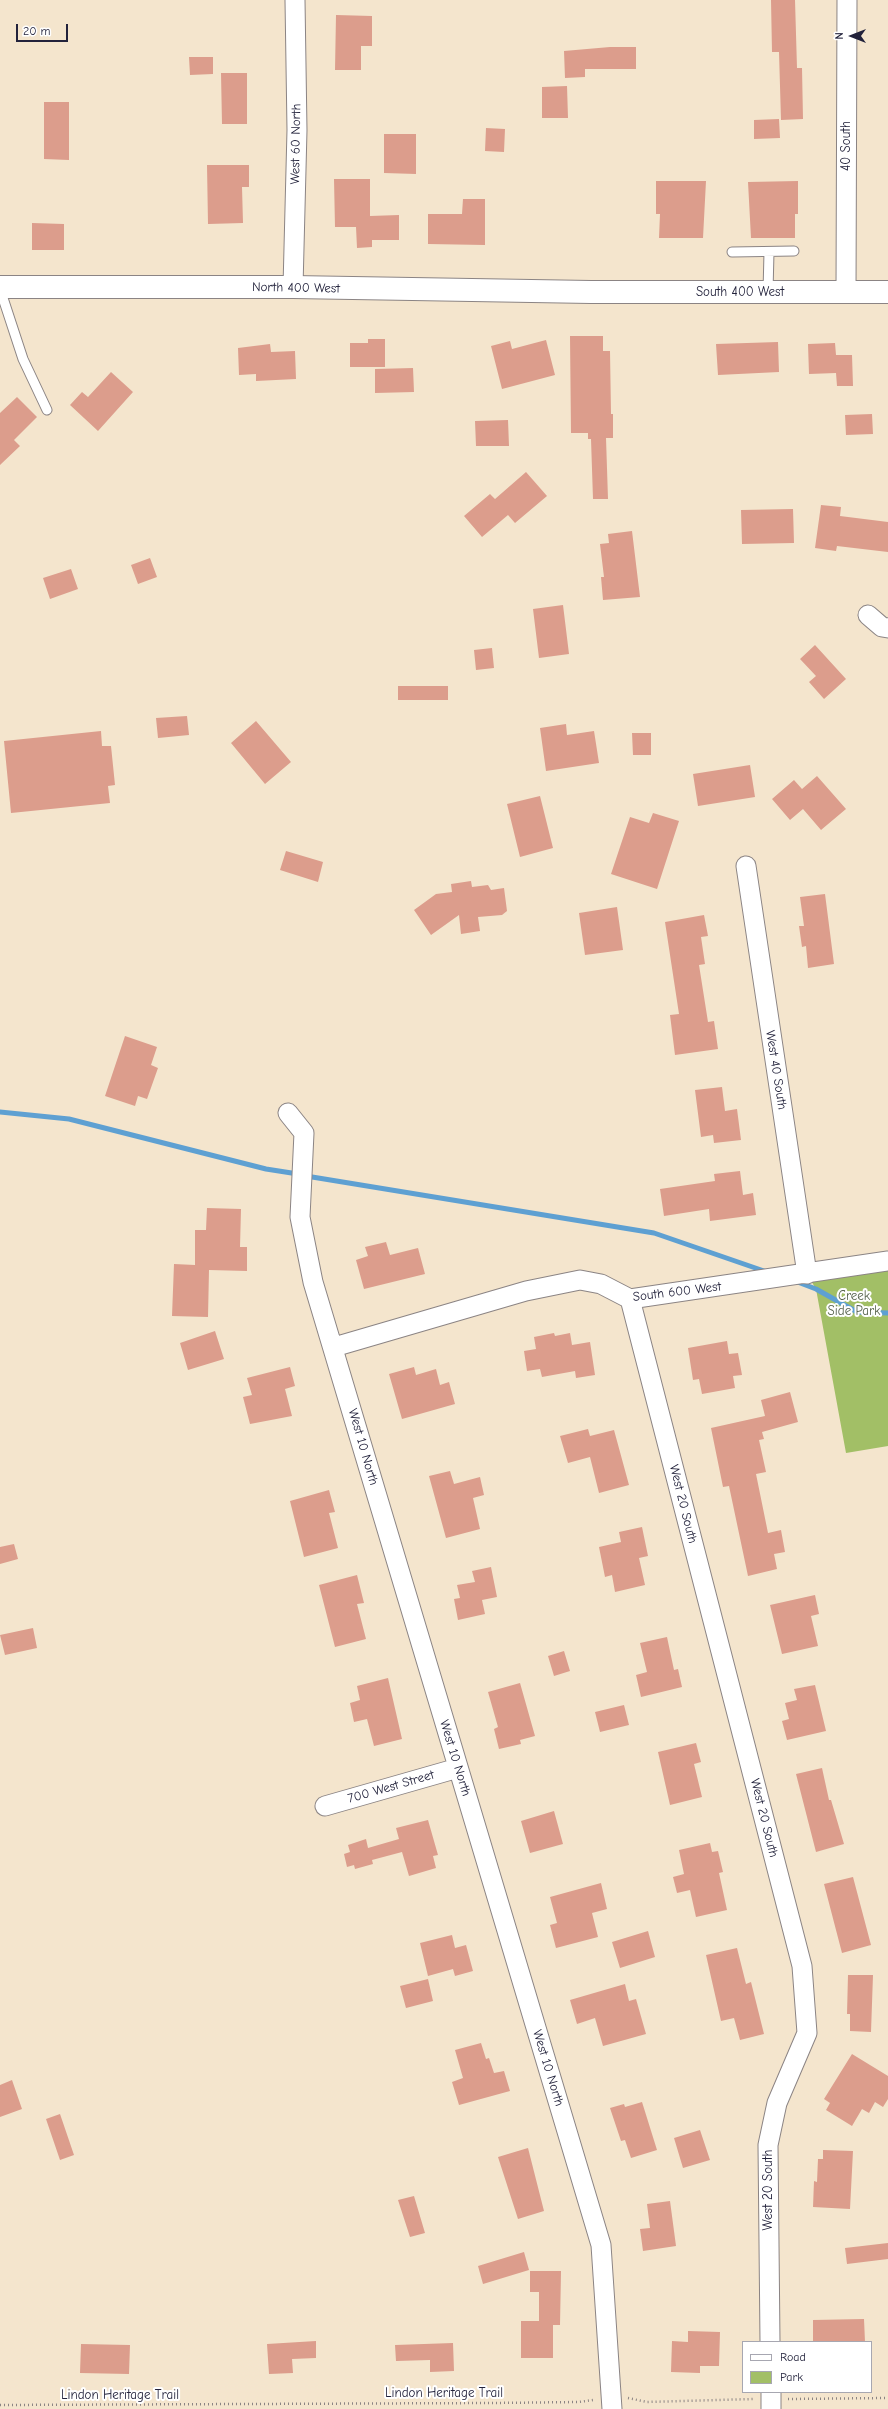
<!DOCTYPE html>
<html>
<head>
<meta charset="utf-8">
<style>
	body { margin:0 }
	#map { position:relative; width:888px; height:2409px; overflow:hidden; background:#f4e5cd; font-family:"Comic Neue",sans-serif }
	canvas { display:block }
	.legend { position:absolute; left:742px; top:2341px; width:130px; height:52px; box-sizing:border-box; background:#fff; border:1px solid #a7a7b1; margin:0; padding:5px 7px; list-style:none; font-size:12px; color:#22223b }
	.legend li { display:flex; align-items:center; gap:8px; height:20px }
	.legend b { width:20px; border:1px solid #a7a7b1 }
	.north { position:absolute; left:832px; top:16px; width:40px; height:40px; -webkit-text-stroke:3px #fff; paint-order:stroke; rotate:270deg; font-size:11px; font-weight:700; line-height:16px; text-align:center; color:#22223b }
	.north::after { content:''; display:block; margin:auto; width:14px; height:18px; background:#22223b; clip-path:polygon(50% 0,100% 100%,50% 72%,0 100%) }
	.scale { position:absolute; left:16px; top:24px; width:52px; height:18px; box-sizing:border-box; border:2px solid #22223b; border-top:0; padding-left:5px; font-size:12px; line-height:14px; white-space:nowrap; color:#22223b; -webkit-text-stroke:3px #fff; paint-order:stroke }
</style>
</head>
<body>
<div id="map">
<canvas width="888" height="2409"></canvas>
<ul class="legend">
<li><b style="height:5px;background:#fff"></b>Road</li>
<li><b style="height:11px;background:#a2bf66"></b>Park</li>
</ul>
<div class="north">N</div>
<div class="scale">20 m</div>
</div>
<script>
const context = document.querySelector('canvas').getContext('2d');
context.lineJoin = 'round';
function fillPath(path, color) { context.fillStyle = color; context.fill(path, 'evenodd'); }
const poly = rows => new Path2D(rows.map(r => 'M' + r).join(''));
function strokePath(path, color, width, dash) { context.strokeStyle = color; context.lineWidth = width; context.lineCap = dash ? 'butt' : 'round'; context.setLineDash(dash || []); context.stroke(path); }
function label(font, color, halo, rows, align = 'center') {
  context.font = font + ' "Comic Neue",sans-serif'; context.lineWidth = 4; context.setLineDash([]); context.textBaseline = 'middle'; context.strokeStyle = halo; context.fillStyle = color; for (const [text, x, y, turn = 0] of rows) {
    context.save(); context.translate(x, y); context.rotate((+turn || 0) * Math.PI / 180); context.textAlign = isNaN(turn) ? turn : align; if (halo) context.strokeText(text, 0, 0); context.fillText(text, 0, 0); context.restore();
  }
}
fillPath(poly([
	[888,1261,888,1446,846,1453,816,1289,807,1274]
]), '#a2bf66');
strokePath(poly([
	[0,1112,69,1119,266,1169,298,1174],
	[306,1176,654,1233,767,1272],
	[795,1281,816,1289,857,1312,888,1313]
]), '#5ea0d2', 5);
fillPath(poly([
	[771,0,795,0,797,68,802,68,803,119,781,120,779,52,772,52],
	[336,15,372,16,372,46,361,46,361,70,335,70],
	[610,47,636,47,636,69,585,69,585,77,565,78,564,51],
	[189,57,213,57,213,74,190,75],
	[221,73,247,73,247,124,222,124],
	[567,86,568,118,542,118,542,87],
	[44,102,69,102,69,160,44,159],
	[779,119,780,138,754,139,754,120],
	[486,128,505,129,504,152,485,151],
	[384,134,416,134,416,174,384,173],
	[207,165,249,165,249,187,242,187,243,223,208,224],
	[334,179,370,179,370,216,399,215,399,240,372,240,372,247,357,248,356,227,335,227],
	[656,181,706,181,703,238,659,238,660,214,656,214],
	[798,181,798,214,795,214,795,238,751,238,748,182],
	[463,199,485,199,485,245,428,244,428,214,462,214],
	[32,223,64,224,64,250,32,250],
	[570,336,603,336,603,351,610,351,611,414,613,414,613,438,606,438,608,499,593,499,591,439,588,439,588,433,571,433],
	[368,339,385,339,385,367,350,367,350,343,368,343],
	[546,340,555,375,502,389,491,346,510,341,512,349],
	[778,342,779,372,718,375,716,344],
	[835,343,836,355,852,355,853,386,837,386,836,373,809,374,808,344],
	[270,344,271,352,295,351,296,379,256,381,256,374,239,375,238,348],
	[413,368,414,392,375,393,375,369],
	[111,372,133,392,98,431,70,405,82,392,88,397],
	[17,397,37,417,14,440,20,446,0,465,0,413],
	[872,414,873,434,846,435,845,415],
	[508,420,509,446,476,446,475,421],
	[526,472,547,496,515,523,508,515,482,537,464,516,490,494,495,499],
	[821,505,841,507,840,516,888,522,888,552,837,546,836,551,815,548],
	[793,509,794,543,742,544,741,510],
	[632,531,640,597,603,600,601,577,604,577,600,544,609,543,608,534],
	[150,558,157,577,138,584,131,565],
	[71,569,78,589,50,599,43,578],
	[563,605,569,654,539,658,533,609],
	[815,645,846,679,824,699,809,682,816,676,800,659],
	[492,648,494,668,476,670,474,650],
	[398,686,448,686,448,700,398,700],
	[187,716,189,735,158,738,156,718],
	[256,721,291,762,265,784,231,743],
	[566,724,567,735,594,731,599,763,546,771,540,728],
	[101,731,102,746,111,746,115,785,108,786,110,803,11,813,4,741],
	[632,733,651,733,651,755,633,755],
	[750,765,755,797,698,806,693,774],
	[817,776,846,809,821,830,803,809,790,820,772,799,794,780,802,789],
	[540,796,553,848,520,857,507,804],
	[653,813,679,821,657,889,611,874,630,817,649,823],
	[286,851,323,862,318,882,280,870],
	[471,881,472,887,488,885,491,890,504,888,507,911,502,915,478,917,480,931,461,934,459,915,431,935,414,910,436,894,452,892,451,884],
	[825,894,834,964,808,968,806,946,802,947,799,926,804,926,800,897],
	[617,907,623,950,585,955,579,913],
	[704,915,708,936,701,937,705,964,699,965,708,1022,714,1021,718,1049,675,1055,670,1015,679,1014,665,922],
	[125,1036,157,1047,151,1065,158,1068,147,1099,138,1096,135,1106,105,1096],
	[722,1087,725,1111,737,1109,741,1140,714,1143,713,1135,701,1137,695,1090],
	[740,1171,743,1195,753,1193,756,1215,710,1221,709,1209,664,1216,660,1189,715,1181,714,1174],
	[207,1208,241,1209,240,1247,247,1247,247,1271,209,1270,208,1317,172,1316,174,1264,195,1265,195,1230,206,1230],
	[386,1242,390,1255,418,1248,425,1274,364,1289,356,1260,368,1256,365,1247],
	[215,1331,224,1359,188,1370,180,1343],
	[554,1333,555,1336,570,1333,572,1345,590,1342,595,1375,576,1378,575,1371,542,1377,540,1369,527,1371,524,1351,536,1349,534,1337],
	[727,1341,729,1354,738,1353,742,1375,733,1376,735,1388,702,1394,699,1379,693,1380,688,1348],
	[290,1367,295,1386,285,1389,292,1416,250,1424,243,1397,252,1395,247,1378],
	[414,1367,416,1375,436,1369,440,1385,449,1382,455,1404,402,1419,389,1374],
	[790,1392,798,1422,762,1432,764,1439,759,1440,766,1472,756,1474,768,1533,781,1530,785,1552,774,1554,777,1569,748,1576,729,1486,723,1487,711,1428,765,1416,761,1400],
	[588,1429,590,1436,614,1430,629,1485,599,1493,590,1457,568,1463,560,1436],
	[450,1471,454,1484,480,1477,484,1495,473,1498,480,1529,446,1538,429,1476],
	[329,1490,335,1512,329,1513,338,1548,304,1557,290,1501],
	[642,1527,648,1556,639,1558,645,1585,615,1592,612,1575,605,1577,599,1547,621,1542,619,1532],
	[14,1544,18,1559,0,1564,0,1547],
	[491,1567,497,1597,482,1600,485,1614,458,1620,454,1599,460,1598,457,1585,475,1582,472,1571],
	[357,1575,364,1603,357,1604,366,1639,335,1647,319,1585],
	[815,1595,819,1614,811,1616,818,1646,782,1654,770,1605],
	[33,1628,37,1648,5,1655,0,1635],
	[667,1637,674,1670,678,1669,682,1687,641,1697,636,1675,647,1672,640,1643],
	[564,1651,570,1671,554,1676,548,1656],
	[388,1678,402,1739,374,1746,367,1719,354,1722,350,1703,360,1700,357,1686],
	[520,1683,535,1736,520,1740,521,1744,499,1749,494,1729,498,1727,488,1692],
	[815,1685,826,1731,787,1740,782,1721,789,1719,785,1703,797,1700,794,1689],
	[624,1705,629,1725,600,1732,595,1712],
	[696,1743,701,1762,694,1764,702,1797,670,1805,658,1752],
	[822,1768,829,1800,831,1800,844,1844,816,1852,796,1774],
	[554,1811,563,1844,530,1853,521,1821],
	[428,1820,438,1855,433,1856,436,1868,409,1876,402,1852,372,1860,373,1864,355,1869,354,1865,347,1867,344,1854,350,1852,348,1845,366,1839,368,1848,399,1839,396,1828],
	[710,1843,712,1852,718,1851,723,1872,719,1873,727,1910,696,1917,690,1890,677,1893,673,1877,684,1874,679,1850],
	[853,1877,871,1945,842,1953,824,1884],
	[601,1883,607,1909,592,1913,598,1937,556,1948,550,1925,557,1923,550,1897],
	[648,1931,655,1957,620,1968,612,1942],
	[452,1935,455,1948,466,1945,473,1971,455,1976,453,1969,428,1976,420,1943],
	[737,1948,746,1984,751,1982,764,2034,740,2040,734,2018,721,2021,706,1955],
	[848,1975,873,1975,871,2032,850,2031,850,2014,847,2014],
	[428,1979,433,2001,406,2008,400,1986],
	[625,1984,629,2001,636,1999,646,2034,603,2046,595,2018,577,2024,570,2000],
	[481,2043,486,2059,489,2058,494,2073,504,2071,510,2091,459,2105,452,2082,463,2078,455,2050],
	[852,2054,888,2076,888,2099,883,2107,875,2102,869,2113,862,2109,852,2126,826,2110,830,2103,824,2099],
	[12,2080,22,2109,0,2117,0,2085],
	[642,2102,657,2150,631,2158,625,2140,621,2141,610,2108,624,2104,625,2107],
	[60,2114,74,2155,60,2160,46,2119],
	[700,2130,710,2160,683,2168,674,2138],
	[528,2148,544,2211,518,2219,498,2157],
	[823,2150,853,2151,850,2209,813,2207,814,2181,817,2182,818,2159,823,2159],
	[414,2196,425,2233,410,2237,398,2200],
	[670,2201,676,2246,643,2251,640,2229,650,2228,647,2204],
	[888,2243,888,2259,847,2264,845,2248],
	[524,2252,529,2270,483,2284,478,2266],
	[530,2271,561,2271,560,2325,553,2325,553,2358,521,2358,521,2321,539,2321,539,2292,530,2292],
	[864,2319,865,2342,813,2342,813,2320],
	[688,2331,720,2332,719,2366,700,2366,700,2373,671,2372,672,2341,688,2342],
	[316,2341,316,2358,292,2359,293,2373,269,2374,267,2344],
	[453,2343,454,2371,430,2372,430,2360,396,2361,395,2345],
	[81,2344,130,2345,129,2374,80,2373]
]), '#dc9d8c');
const service = poly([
	[732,252,794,251],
	[0,289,23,359,47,410],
	[768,292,769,252]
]);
const minor = poly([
	[293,287,297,130,295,0],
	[846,292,847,0],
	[868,615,882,627,888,628],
	[746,866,807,1274],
	[288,1113,304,1133,300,1217,313,1282,601,2245,612,2409],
	[630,1299,802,1966,807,2033,777,2103,768,2145,770,2342],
	[334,1347,526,1291,580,1280,601,1284,630,1299,888,1261],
	[325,1806,458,1768],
	[771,2392,771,2409]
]);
const tertiary = poly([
	[0,287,293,287,591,292,888,292]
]);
strokePath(service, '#8b8484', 11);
strokePath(minor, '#8b8484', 21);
strokePath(tertiary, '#8b8484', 24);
strokePath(poly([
	[628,2398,647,2402,753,2399],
	[788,2399,888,2398],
	[0,2405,493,2403,579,2402,593,2400]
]), '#8b8484', 2.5, [1, 3]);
strokePath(service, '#fff', 9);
strokePath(minor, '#fff', 19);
strokePath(tertiary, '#fff', 22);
label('13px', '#22223b', '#fff', [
	["West 60 North",296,144,-89],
	["40 South",846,146,-90],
	["North 400 West",296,288,1],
	["South 400 West",740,292],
	["West 40 South",776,1070,81],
	["South 600 West",677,1292,-7],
	["West 10 North",363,1447,74],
	["West 20 South",683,1504,76],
	["West 10 North",455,1758,73],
	["700 West Street",391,1787,-16],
	["West 20 South",764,1818,76],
	["West 10 North",548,2068,73],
	["West 20 South",768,2190,-90],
	["Lindon Heritage Trail",444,2393],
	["Lindon Heritage Trail",120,2395]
]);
label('13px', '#55614c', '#fff', [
	["Creek",854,1296],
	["Side Park",854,1311]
]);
</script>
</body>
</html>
